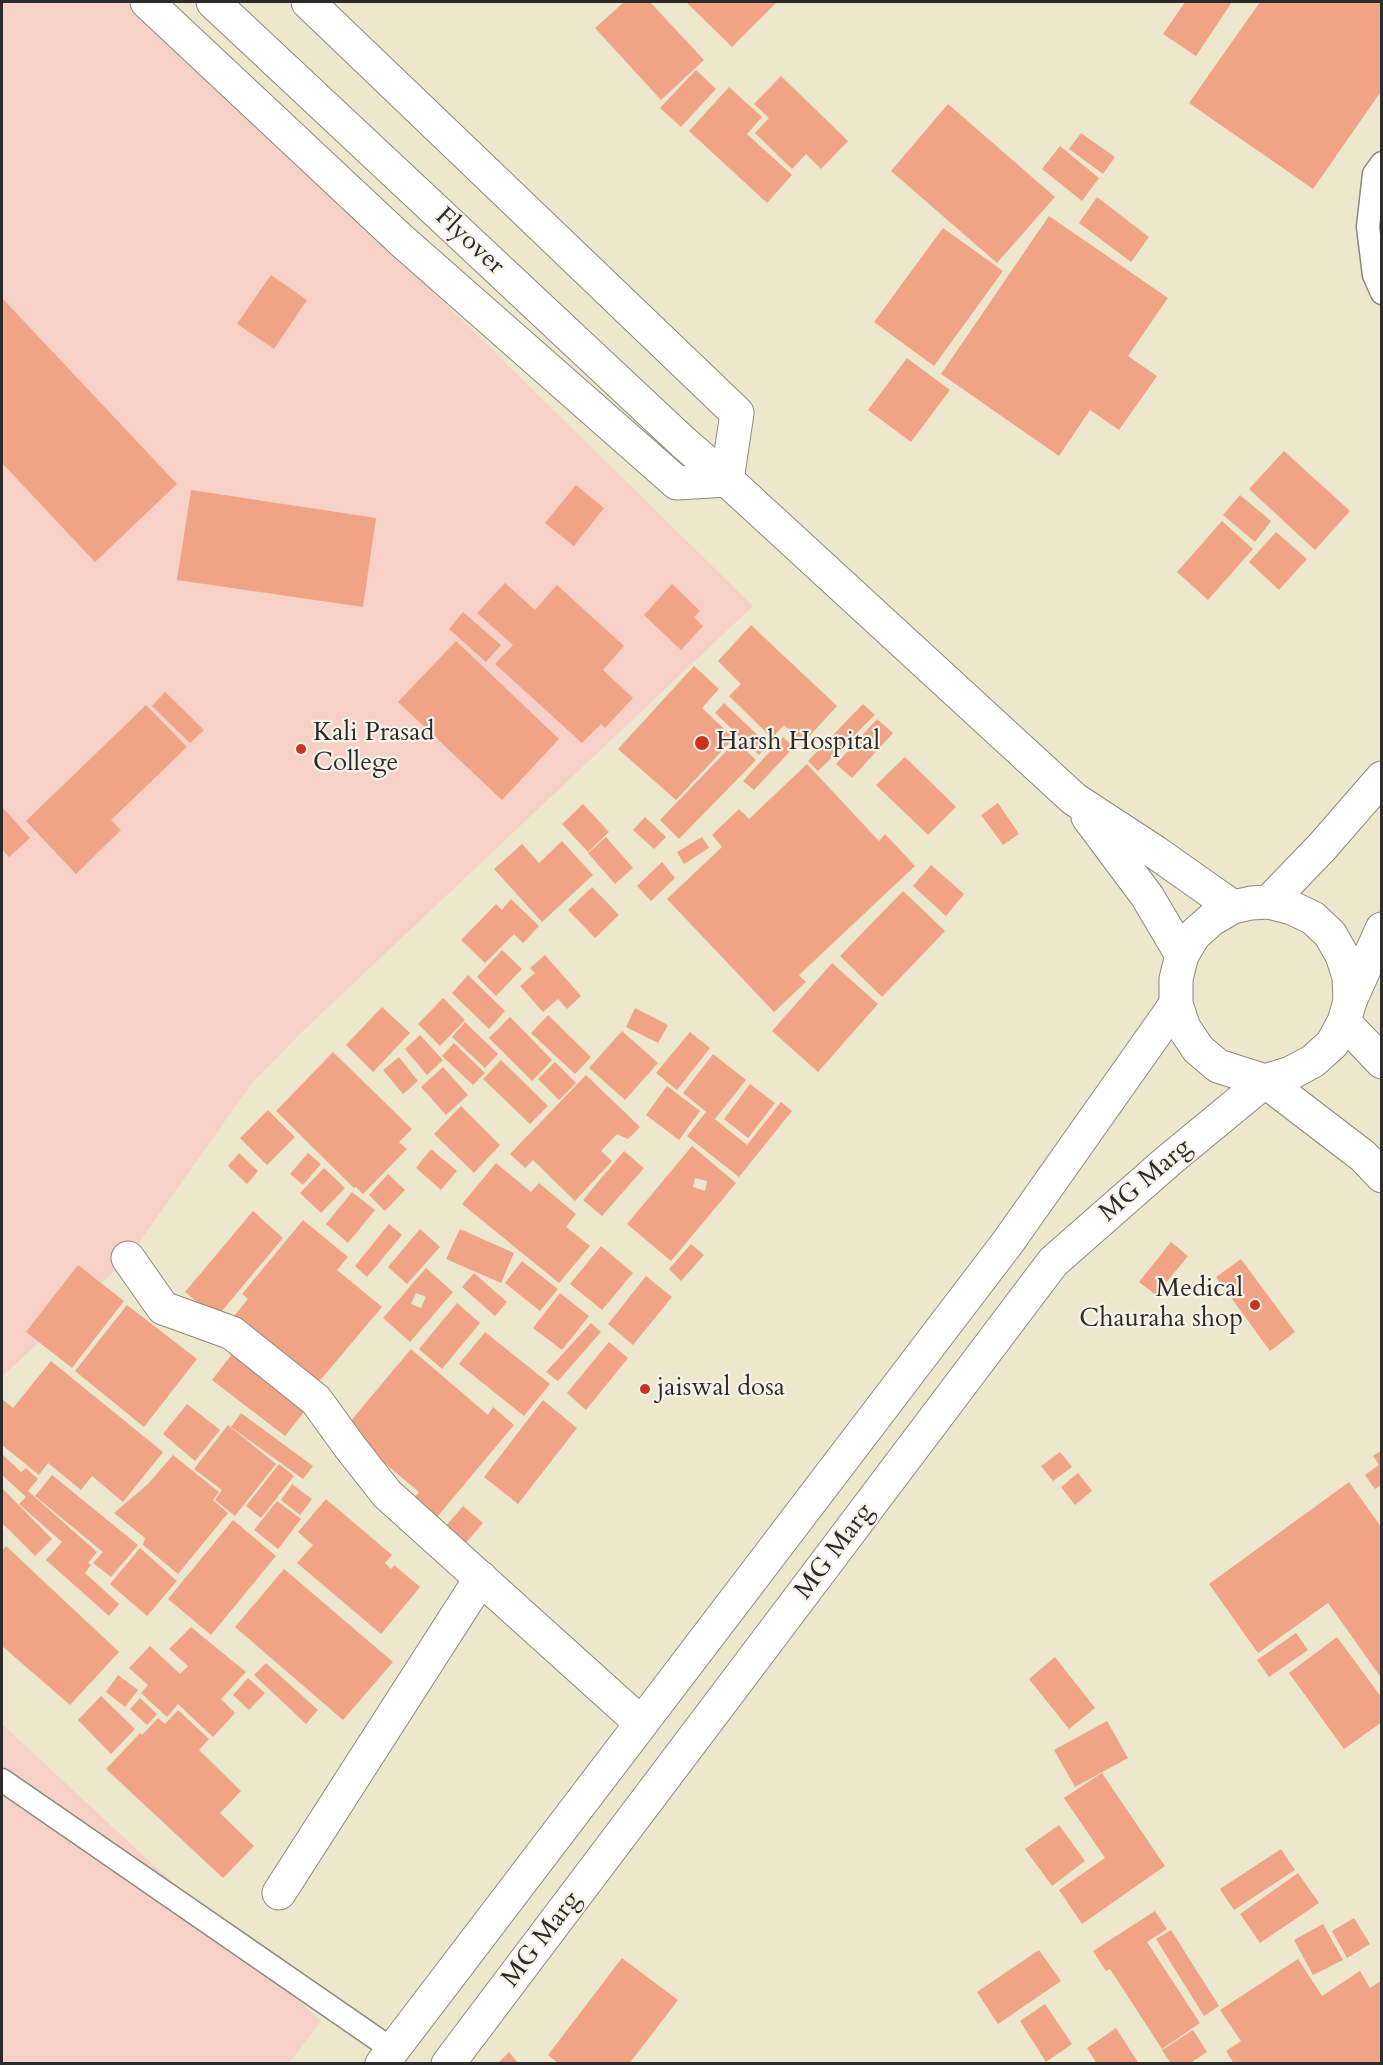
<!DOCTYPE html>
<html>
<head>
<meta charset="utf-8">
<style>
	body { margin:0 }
	#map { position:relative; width:1383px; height:2065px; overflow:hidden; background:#ede7cd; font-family:Cardo,serif }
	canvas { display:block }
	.frame { position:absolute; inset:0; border:3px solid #2b2b2b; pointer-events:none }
</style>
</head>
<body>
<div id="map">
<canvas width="1383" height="2065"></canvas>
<div class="frame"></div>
</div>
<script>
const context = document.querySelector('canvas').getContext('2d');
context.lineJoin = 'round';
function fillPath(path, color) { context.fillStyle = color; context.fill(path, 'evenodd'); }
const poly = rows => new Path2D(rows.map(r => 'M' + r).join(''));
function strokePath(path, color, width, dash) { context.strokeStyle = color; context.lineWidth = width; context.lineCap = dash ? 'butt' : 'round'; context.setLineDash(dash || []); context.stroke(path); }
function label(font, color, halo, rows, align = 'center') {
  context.font = font + ' Cardo,serif'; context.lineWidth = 4.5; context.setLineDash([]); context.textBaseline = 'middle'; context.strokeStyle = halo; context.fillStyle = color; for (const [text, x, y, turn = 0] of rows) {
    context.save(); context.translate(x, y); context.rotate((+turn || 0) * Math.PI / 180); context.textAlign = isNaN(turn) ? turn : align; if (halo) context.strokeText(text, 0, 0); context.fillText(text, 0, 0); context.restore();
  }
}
fillPath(poly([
	[2,2,138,2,753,606,302,1032,252,1083,128,1258,2,1377],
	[2,1724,321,2021,289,2063,2,2063]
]), '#f7d1c7');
fillPath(poly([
	[624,2,650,2,704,60,661,100,595,28],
	[686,2,777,2,732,47],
	[1185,2,1232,2,1196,56,1163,34],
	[1260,2,1382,2,1382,90,1313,189,1189,103],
	[696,70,716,89,681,127,660,108],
	[781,76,848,141,821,169,806,154,792,169,755,133,769,118,754,104],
	[729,87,762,117,747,134,792,175,767,203,689,131],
	[948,104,1055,197,997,263,891,171],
	[1081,133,1115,157,1103,174,1069,149],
	[1060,146,1099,178,1082,201,1042,169],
	[1097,197,1149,237,1131,262,1079,223],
	[1049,216,1168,298,1128,356,1157,376,1119,430,1090,410,1059,456,941,374],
	[943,228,1003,271,934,366,874,322],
	[271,275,307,300,274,349,237,324],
	[2,298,177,484,95,562,2,463],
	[907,358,950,390,911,442,868,410],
	[1284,451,1350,511,1315,550,1249,489],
	[576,485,604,508,574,546,545,523],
	[191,490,376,518,363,607,177,580],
	[1240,495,1271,521,1255,542,1223,515],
	[1222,521,1253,549,1208,600,1177,572],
	[1276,532,1307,559,1279,590,1249,562],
	[505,583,535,610,557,585,624,646,603,670,633,698,605,728,601,724,582,743,495,664,513,645,477,613],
	[672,584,700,611,694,617,703,626,681,650,644,615],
	[463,612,501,645,486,662,449,629],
	[751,625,837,706,803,743,784,725,772,738,729,696,741,684,718,661],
	[456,641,559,739,502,800,398,702],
	[694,666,719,689,702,708,734,738,676,800,618,749],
	[165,692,204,730,190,743,152,706],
	[724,703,768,745,759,755,715,713],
	[863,704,875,715,818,771,808,761],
	[146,705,187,747,111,820,121,830,76,874,26,821],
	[877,719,893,733,852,778,836,764],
	[783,737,794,747,754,790,743,781],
	[736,741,756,760,679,839,660,820],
	[905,757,956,807,928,835,876,785],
	[807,764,879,841,885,834,915,866,799,975,806,982,774,1012,667,899,722,847,712,835,739,809,749,819],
	[998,803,1019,834,1003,845,981,815],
	[583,804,609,832,588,852,562,824],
	[2,807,30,838,9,857,2,849],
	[645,817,666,837,654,849,633,830],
	[606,837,633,868,615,884,588,853],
	[702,837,709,848,684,864,677,852],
	[562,841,593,875,542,922,494,869,522,844,539,863],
	[662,862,675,878,651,901,637,886],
	[931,865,964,894,946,916,913,886],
	[592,887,619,915,595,938,568,910],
	[903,891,945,931,882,997,840,956],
	[511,899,539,926,523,943,514,934,485,963,461,940,496,904,502,910],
	[502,950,522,969,496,996,477,977],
	[545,955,581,996,567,1009,558,999,543,1012,520,986,535,973,530,968],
	[832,963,878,1004,818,1072,772,1031],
	[468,975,505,1011,489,1029,452,993],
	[443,998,465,1020,440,1046,418,1024],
	[382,1007,410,1033,373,1072,346,1045],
	[635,1008,668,1025,658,1043,626,1027],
	[548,1015,591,1057,575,1074,531,1033],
	[510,1017,552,1060,532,1081,489,1038],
	[465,1022,498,1054,485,1068,452,1037],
	[622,1031,658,1063,625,1100,589,1068],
	[690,1032,710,1048,677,1090,656,1073],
	[420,1035,443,1060,427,1075,405,1049],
	[454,1043,485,1073,473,1085,442,1056],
	[333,1052,412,1129,399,1142,407,1149,363,1194,356,1187,354,1188,276,1111],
	[713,1054,746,1080,715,1119,683,1093],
	[399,1057,418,1081,403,1094,383,1070],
	[501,1060,548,1106,530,1124,483,1079],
	[555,1062,576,1083,559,1100,538,1079],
	[443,1067,468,1095,446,1115,421,1087],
	[586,1075,640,1127,628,1139,617,1134,601,1151,612,1161,575,1201,533,1160,525,1168,510,1154],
	[750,1084,775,1103,748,1138,724,1119],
	[667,1086,700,1111,679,1140,646,1115],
	[781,1102,792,1111,739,1177,687,1136,706,1112,747,1145],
	[461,1106,500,1145,474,1173,434,1134],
	[268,1110,295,1137,267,1165,240,1138],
	[692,1146,736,1183,671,1261,627,1224],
	[695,1178,707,1181,705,1191,693,1187],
	[431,1149,457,1171,441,1190,416,1168],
	[624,1151,644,1168,602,1216,583,1200],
	[239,1153,258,1171,247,1184,228,1166],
	[308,1153,321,1164,303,1185,290,1174],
	[496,1163,531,1192,539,1183,576,1214,566,1227,590,1246,559,1283,462,1204],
	[324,1168,345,1188,321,1213,300,1193],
	[388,1174,405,1190,385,1211,369,1195],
	[352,1192,375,1210,348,1243,326,1224],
	[253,1211,283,1238,216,1318,185,1292],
	[303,1220,348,1257,337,1270,382,1307,312,1390,230,1321,248,1299,242,1294],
	[389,1224,402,1235,367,1277,355,1266],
	[420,1229,440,1247,407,1284,388,1267],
	[460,1229,514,1253,501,1283,446,1259],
	[1171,1242,1188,1256,1156,1295,1139,1282],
	[691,1244,704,1255,681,1281,669,1269],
	[601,1246,633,1273,602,1310,570,1284],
	[1241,1259,1295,1332,1270,1351,1216,1277],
	[522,1261,558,1289,540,1311,505,1283],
	[78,1265,124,1301,72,1368,26,1332],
	[426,1268,453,1292,410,1342,383,1318],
	[416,1293,426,1297,421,1308,411,1304],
	[474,1273,507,1302,495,1316,462,1287],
	[646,1276,672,1297,633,1345,608,1324],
	[560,1293,589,1316,562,1350,533,1328],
	[457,1303,480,1323,442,1369,419,1349],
	[127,1305,197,1359,144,1427,75,1371],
	[591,1323,601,1332,558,1381,546,1372],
	[485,1332,550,1384,524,1416,459,1364],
	[609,1342,628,1358,586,1410,567,1393],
	[238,1346,312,1402,285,1436,212,1380],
	[411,1349,488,1415,493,1407,514,1425,437,1517,414,1498,419,1492,344,1429],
	[51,1361,163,1452,123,1502,92,1476,81,1490,48,1463,39,1475,2,1445,2,1399,13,1408],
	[543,1400,577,1428,518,1504,484,1477],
	[187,1404,220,1430,195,1461,163,1434],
	[241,1413,313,1466,303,1479,231,1427],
	[228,1425,276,1464,235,1516,215,1500,222,1490,194,1469],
	[1382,1450,1382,1484,1375,1489,1365,1475,1379,1465,1373,1456],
	[1060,1452,1072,1467,1053,1481,1041,1466],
	[2,1454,21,1472,26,1468,38,1479,28,1491,97,1552,88,1563,91,1565,85,1573,119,1604,109,1616,46,1560,62,1542,19,1504,26,1497,2,1475],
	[173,1455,219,1492,213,1500,228,1513,178,1574,143,1545,145,1538,114,1513,148,1484],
	[279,1464,294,1476,261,1518,246,1506],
	[1078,1473,1092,1491,1075,1505,1061,1487],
	[52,1475,138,1545,111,1577,93,1563,103,1552,35,1496],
	[1349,1482,1382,1528,1382,1679,1328,1603,1258,1653,1209,1584],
	[292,1484,312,1499,300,1515,281,1500],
	[2,1488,52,1539,35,1556,2,1523],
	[326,1499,392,1555,385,1563,391,1569,394,1565,420,1587,381,1634,297,1563,313,1545,298,1532],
	[277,1501,301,1519,278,1549,254,1530],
	[463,1506,483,1523,459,1551,439,1534],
	[233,1520,276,1556,211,1635,168,1599],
	[6,1546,119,1652,70,1705,2,1646,2,1551],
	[140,1548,177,1581,147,1616,110,1584],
	[284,1569,393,1662,343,1720,235,1627],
	[191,1627,246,1672,221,1699,235,1713,213,1737,178,1704,167,1717,141,1693,148,1685,129,1668,150,1646,180,1674,188,1666,169,1649],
	[1296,1633,1308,1650,1269,1677,1257,1660],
	[1337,1637,1382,1698,1382,1722,1344,1749,1289,1673],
	[1055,1657,1095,1708,1069,1729,1029,1679],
	[266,1663,318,1710,306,1724,254,1675],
	[118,1675,138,1690,125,1707,106,1692],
	[248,1678,265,1693,249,1710,233,1695],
	[101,1696,135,1729,111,1754,78,1720],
	[140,1698,157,1714,147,1725,130,1709],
	[178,1710,209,1739,199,1750,241,1791,220,1813,254,1846,223,1878,106,1769,140,1733,142,1735,158,1718,165,1724],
	[1107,1721,1128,1758,1075,1787,1054,1750],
	[1102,1773,1165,1866,1082,1924,1059,1890,1105,1858,1064,1798],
	[1059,1825,1085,1861,1052,1886,1025,1849],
	[1281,1849,1295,1870,1234,1910,1220,1889],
	[1298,1873,1319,1903,1260,1943,1240,1914],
	[1155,1911,1167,1929,1147,1942,1200,2023,1162,2049,1110,1969,1106,1971,1093,1951],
	[1354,1918,1370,1944,1347,1958,1332,1931],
	[1323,1924,1343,1960,1313,1975,1294,1940],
	[1171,1930,1219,2006,1204,2016,1156,1939],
	[1039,1950,1061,1981,998,2024,977,1992],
	[622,1958,678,2000,629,2064,559,2064,548,2055],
	[1298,1959,1322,1996,1360,1971,1370,1988,1382,1980,1382,2064,1234,2064,1226,2051,1241,2041,1220,2010],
	[1045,2004,1072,2044,1046,2062,1020,2021],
	[1116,2028,1139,2064,1097,2064,1087,2048],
	[1193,2030,1207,2052,1189,2064,1171,2064,1162,2050],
	[509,2052,519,2064,497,2064]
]), '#f0a485');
const lane = poly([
	[1382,163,1374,174,1368,227,1374,275,1382,293],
	[2,1780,393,2050]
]);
const street = poly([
	[147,2,401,240,677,483,727,480,737,413,308,2],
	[128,1258,163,1308,232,1333,316,1400,350,1447,387,1494,641,1723],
	[279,1893,481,1578]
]);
const secondary = poly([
	[1269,902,1322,847,1382,778],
	[1350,1001,1382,929],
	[382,2064,1008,1242,1176,1004],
	[448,2064,1053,1262,1168,1161,1265,1081]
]);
const primary = poly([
	[213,2,684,443,727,480,1074,799,1155,852,1233,907],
	[1088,817,1147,896,1182,955],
	[1269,902,1292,908,1313,918,1330,934,1342,955,1349,977,1350,1001,1344,1022,1332,1044,1313,1061,1291,1073,1265,1081,1218,1066,1198,1049,1184,1028,1176,1004,1176,979,1182,955,1194,935,1212,919,1233,907,1251,903,1269,902],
	[1344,1022,1382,1062],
	[1265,1081,1363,1156,1382,1176]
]);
strokePath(lane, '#8c897c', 25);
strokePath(street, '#8c897c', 35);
strokePath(secondary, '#8c897c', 35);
strokePath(primary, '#8c897c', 35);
strokePath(lane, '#fff', 22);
strokePath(street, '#fff', 33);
strokePath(secondary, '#fff', 33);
strokePath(primary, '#fff', 33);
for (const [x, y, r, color] of [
	[702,743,8,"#c8321e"],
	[301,749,6,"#c8321e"],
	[1255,1305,6,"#c8321e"],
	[645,1389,6,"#c8321e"]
]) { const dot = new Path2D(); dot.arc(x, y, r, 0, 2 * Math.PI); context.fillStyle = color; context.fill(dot); strokePath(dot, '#f7f3e8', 2); }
label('26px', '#2b2b2b', '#f7f3e8', [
	["Flyover",469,242,43],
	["MG Marg",1146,1181,-41],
	["MG Marg",835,1552,-53],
	["MG Marg",542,1940,-53]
]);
label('26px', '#2b2b2b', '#f7f3e8', [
	["Kali Prasad",313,734],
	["College",313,764],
	["Harsh Hospital",716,743],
	["Medical",1243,1290,"right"],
	["Chauraha shop",1243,1320,"right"],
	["jaiswal dosa",657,1389]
], 'left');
</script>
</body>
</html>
